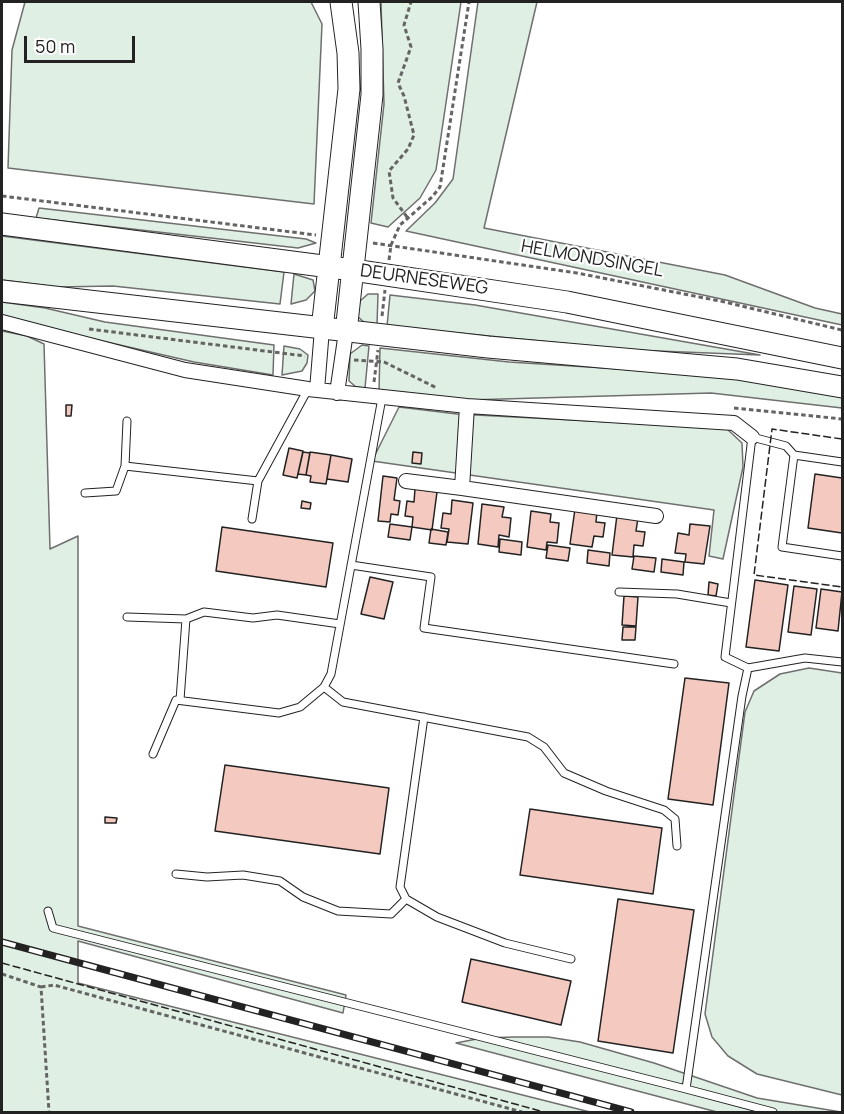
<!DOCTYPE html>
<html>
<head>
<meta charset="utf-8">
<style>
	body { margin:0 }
	#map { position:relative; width:844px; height:1114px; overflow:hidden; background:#fff; font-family:Manrope,sans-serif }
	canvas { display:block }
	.frame { position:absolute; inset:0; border:3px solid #222; pointer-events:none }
	.scale { position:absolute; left:24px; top:36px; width:111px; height:27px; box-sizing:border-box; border:3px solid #222; border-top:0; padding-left:8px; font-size:18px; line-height:21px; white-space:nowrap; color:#222; -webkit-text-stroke:4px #fff; paint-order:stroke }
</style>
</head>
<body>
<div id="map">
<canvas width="844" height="1114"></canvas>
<div class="frame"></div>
<div class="scale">50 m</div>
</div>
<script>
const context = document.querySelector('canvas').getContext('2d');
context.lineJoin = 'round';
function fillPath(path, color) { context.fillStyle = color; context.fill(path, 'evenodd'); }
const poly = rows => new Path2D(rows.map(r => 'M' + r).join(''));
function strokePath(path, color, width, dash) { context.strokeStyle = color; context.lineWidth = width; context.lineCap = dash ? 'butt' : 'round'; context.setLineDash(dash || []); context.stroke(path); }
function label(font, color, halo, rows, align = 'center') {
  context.font = font + ' Manrope,sans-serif'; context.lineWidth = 4.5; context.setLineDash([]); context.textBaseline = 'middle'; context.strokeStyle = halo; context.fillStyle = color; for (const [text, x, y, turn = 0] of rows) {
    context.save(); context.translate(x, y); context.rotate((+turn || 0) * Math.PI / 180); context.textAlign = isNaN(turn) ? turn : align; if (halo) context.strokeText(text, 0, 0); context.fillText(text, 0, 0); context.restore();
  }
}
const green = poly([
	[25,2,311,2,322,24,314,204,8,168,12,50,25,2],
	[381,2,461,2,436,170,420,198,388,227,371,223,384,104,381,2],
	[478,2,537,2,484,228,725,275,815,308,842,314,842,325,406,231,435,203,453,179,478,2],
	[39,208,306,239,316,243,298,248,36,218,39,208],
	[2,236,284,272,280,304,113,286,57,287,2,280,2,236],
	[294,274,313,280,315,291,306,300,291,304,294,274],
	[368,294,378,294,377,325,365,323,357,316,360,301,368,294],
	[390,295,475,305,760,355,632,350,387,326,390,295],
	[2,302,45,308,105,322,274,345,273,375,194,362,2,318,2,302],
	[2,331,27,336,44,344,50,549,78,536,78,926,346,995,343,1013,78,941,78,983,590,1112,2,1112,2,331],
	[362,345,369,346,365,388,356,387,349,381,350,354,362,345],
	[284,346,300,349,308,355,307,363,302,371,282,375,284,346],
	[380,348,509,362,731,376,842,396,842,408,711,393,468,400,379,392,380,348],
	[399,407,457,414,726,428,742,443,743,467,723,559,709,556,714,510,372,461,399,407],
	[809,668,842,673,842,1095,757,1074,728,1056,712,1037,705,1014,745,712,754,691,780,674,809,668],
	[514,1037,548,1037,580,1042,654,1063,757,1098,841,1112,717,1112,456,1043,482,1038,514,1037]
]);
fillPath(green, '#e0efe3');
strokePath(green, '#6f6f6f', 1.5);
const building = poly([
	[66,405,72,405,71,416,66,416,66,405],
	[289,448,303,451,297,478,283,475,289,448],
	[303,452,310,453,306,475,298,474,303,452],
	[310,452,331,455,326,484,310,482,311,476,306,475,310,452],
	[413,452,422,453,421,464,412,463,413,452],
	[331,455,352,459,348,482,327,479,331,455],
	[815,474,842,478,842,533,808,528,815,474],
	[383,476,397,478,394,500,400,501,398,515,391,514,390,522,378,521,383,476],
	[415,489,437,492,432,530,412,527,413,517,405,516,407,501,414,502,415,489],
	[452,500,473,503,468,544,447,542,449,529,441,528,443,513,451,514,452,500],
	[302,501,311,503,310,509,301,508,302,501],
	[482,504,504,507,502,517,511,518,509,537,499,535,498,547,478,544,482,504],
	[575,509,597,512,596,522,605,523,603,537,594,536,592,547,570,544,575,509],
	[531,511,551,514,550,522,559,523,557,543,547,542,546,550,527,547,531,511],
	[617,515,638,518,636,531,645,532,643,546,634,545,633,557,612,555,617,515],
	[390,524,412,527,410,540,388,537,390,524],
	[690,524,710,526,704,564,685,562,686,554,675,553,678,533,689,535,690,524],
	[222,527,333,543,326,587,216,571,222,527],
	[431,529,448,532,446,545,429,543,431,529],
	[500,539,522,542,521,555,499,552,500,539],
	[548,545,570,548,568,561,546,558,548,545],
	[588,550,610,553,609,566,587,563,588,550],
	[634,556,656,558,654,572,632,569,634,556],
	[662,559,684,562,683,575,661,572,662,559],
	[370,577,393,582,384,619,361,614,370,577],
	[755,580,788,585,779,651,746,647,755,580],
	[709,582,718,584,716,596,708,595,709,582],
	[794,586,817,589,811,635,788,632,794,586],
	[821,589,842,592,838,631,816,628,821,589],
	[624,596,638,597,636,626,622,625,624,596],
	[623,627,636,627,635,640,622,640,623,627],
	[685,678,729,683,713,805,668,799,685,678],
	[225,765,389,788,380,854,215,831,225,765],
	[530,809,662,828,653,894,520,875,530,809],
	[105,817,117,818,116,823,105,823,105,817],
	[618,899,694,910,673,1053,598,1041,618,899],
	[471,959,571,981,561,1025,462,1002,471,959]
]);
fillPath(building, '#f3c9c0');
strokePath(building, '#222', 1.5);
const lane = poly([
	[794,455,782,547,842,556],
	[125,466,258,481],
	[85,493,116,491,125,466,127,421],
	[252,519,258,481,308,389],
	[351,565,431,577,424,628,674,664],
	[619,592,677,594,731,603],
	[127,617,186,619,180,700],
	[186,619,204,612,253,618,277,615,340,624],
	[748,668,805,658,842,662],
	[324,687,343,702,528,737,544,747,564,773,606,791,664,810,675,819,677,846],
	[424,717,400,887,406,899,437,917,505,943,571,959],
	[153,754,176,700,279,713,300,707,324,687,331,674,382,398],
	[176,874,207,877,243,875,280,881,303,897,338,911,391,914,406,899],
	[48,911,53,928,686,1089,742,696,748,668,725,657,752,437,786,446,794,455,842,462],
	[686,1089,773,1112]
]);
const street = poly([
	[2,322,185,370,308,389,467,406,734,423,752,437],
	[317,390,322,329],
	[337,393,346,332],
	[406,481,462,488,467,406],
	[462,488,656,516]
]);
const primary = poly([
	[2,224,353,270,567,302,842,358],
	[2,291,488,347,737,369,842,387],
	[322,329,349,89,348,53,341,2],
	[346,332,372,95,372,49,369,2]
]);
strokePath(lane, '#222', 9);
strokePath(street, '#222', 16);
strokePath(primary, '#222', 23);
strokePath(poly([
	[2,196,316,235],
	[407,217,393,198,389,171,408,149,414,135,404,96,398,83,411,47,404,25,411,2],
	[373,243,577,273,725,302,842,330],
	[389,260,391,245,400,225,432,197,440,187,469,2],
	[382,316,385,290],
	[89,329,305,356],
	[354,360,384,362,437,388],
	[374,382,378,350],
	[734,408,842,419],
	[2,974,41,987,49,1112],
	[41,987,54,985,522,1112]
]), '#646464', 3, [4.5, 3]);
strokePath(lane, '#fff', 7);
strokePath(street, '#fff', 14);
strokePath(primary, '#fff', 21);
const rail = poly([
	[2,942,631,1112]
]);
strokePath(rail, '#222', 7);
strokePath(rail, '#fff', 4.5, [14]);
strokePath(poly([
	[842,439,772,429,754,575,842,587],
	[2,963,544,1112]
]), '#222', 1.5, [8, 3]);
label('18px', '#222', '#fff', [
	["HELMONDSINGEL",592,259,10],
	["DEURNESEWEG",424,280,8]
]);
</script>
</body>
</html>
